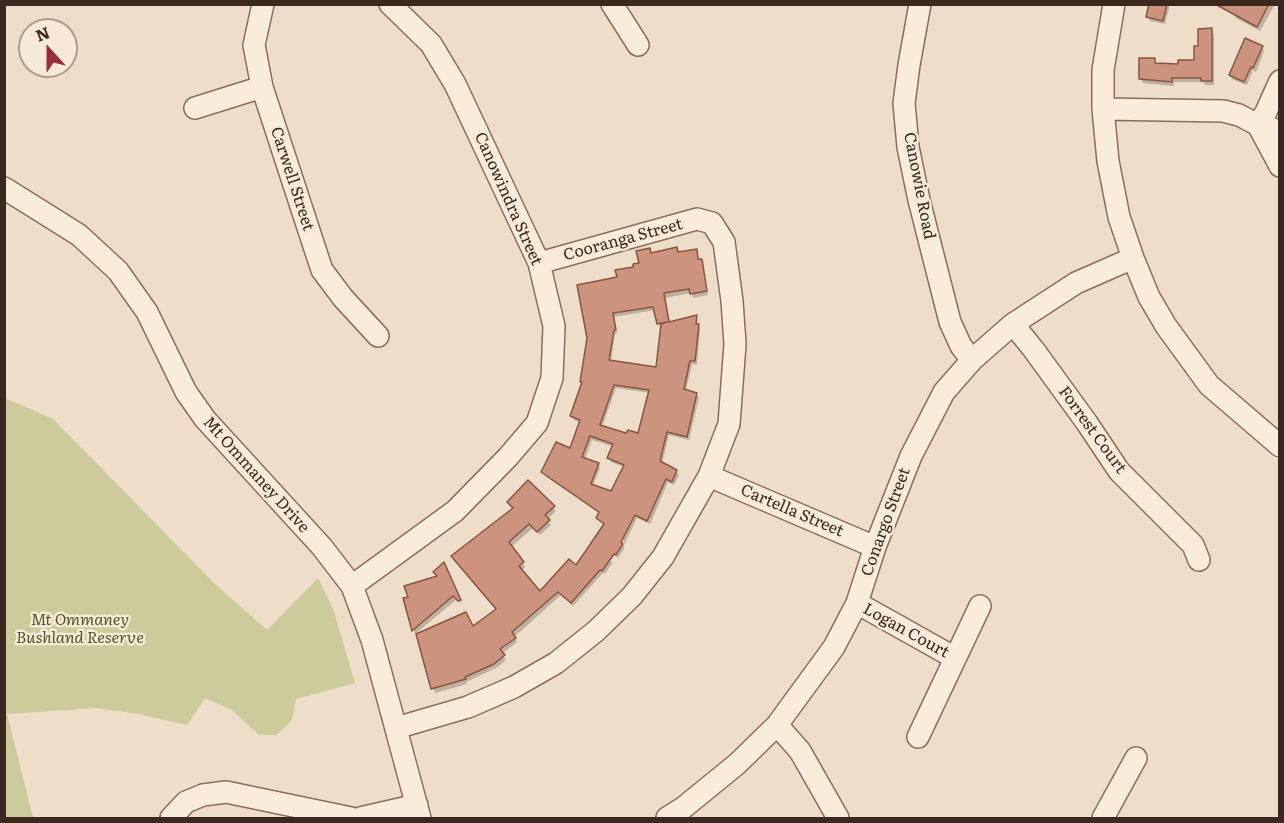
<!DOCTYPE html>
<html>
<head>
<meta charset="utf-8">
<style>
	body { margin:0 }
	#map { position:relative; width:1284px; height:823px; overflow:hidden; background:#eeddc8; font-family:Literata,serif }
	canvas { display:block }
	.frame { position:absolute; inset:0; border:6px solid #3b2920; pointer-events:none }
	.north { position:absolute; left:18px; top:18px; width:60px; height:60px; box-sizing:border-box; background:#f6e9d7; border:2px solid #ab9c8e; border-radius:50%; rotate:339deg; font-size:16px; font-weight:700; line-height:24px; text-align:center; color:#3b2920 }
	.north::after { content:''; display:block; margin:auto; width:21px; height:27px; background:#992d3d; clip-path:polygon(50% 0,100% 100%,50% 72%,0 100%) }
</style>
</head>
<body>
<div id="map">
<canvas width="1284" height="823"></canvas>
<div class="frame"></div>
<div class="north">N</div>
</div>
<script>
const context = document.querySelector('canvas').getContext('2d');
context.lineJoin = 'round';
function fillPath(path, color) { context.fillStyle = color; context.fill(path, 'evenodd'); }
const poly = rows => new Path2D(rows.map(r => 'M' + r).join(''));
function strokePath(path, color, width, dash) { context.strokeStyle = color; context.lineWidth = width; context.lineCap = dash ? 'butt' : 'round'; context.setLineDash(dash || []); context.stroke(path); }
function label(font, color, halo, rows, align = 'center') {
  context.font = font + ' Literata,serif'; context.lineWidth = 5; context.setLineDash([]); context.textBaseline = 'middle'; context.strokeStyle = halo; context.fillStyle = color; for (const [text, x, y, turn = 0] of rows) {
    context.save(); context.translate(x, y); context.rotate((+turn || 0) * Math.PI / 180); context.textAlign = isNaN(turn) ? turn : align; if (halo) context.strokeText(text, 0, 0); context.fillText(text, 0, 0); context.restore();
  }
}
fillPath(poly([
	[7,399,53,419,216,585,267,630,318,578,333,609,355,683,296,699,292,720,276,735,259,735,232,710,205,698,187,725,138,714,97,708,7,714,33,818,5,818,4,401]
]), '#cdcb9b');
fillPath(poly([
	[1150,4,1170,4,1165,24,1150,21,1148,17],
	[1246,4,1275,4,1260,31,1236,18,1233,13],
	[1212,30,1214,34,1214,85,1205,85,1203,82,1174,82,1174,86,1143,83,1140,78,1154,60,1157,65,1180,65,1195,62,1199,47],
	[1262,47,1264,51,1256,72,1253,70,1247,85,1233,80,1230,75],
	[696,250,699,261,703,265,708,295,693,298,691,293,665,298,670,323,696,317,700,329,697,365,692,364,686,390,696,394,699,398,689,440,669,435,662,464,676,471,679,475,674,485,668,482,650,524,637,518,624,545,624,540,610,561,613,562,605,574,603,573,573,606,561,595,514,637,517,642,502,654,506,660,496,668,466,682,467,684,435,693,417,635,473,628,497,610,453,557,515,510,509,502,553,507,556,511,547,520,551,525,540,535,533,528,511,547,525,567,521,571,540,593,576,567,605,525,598,518,600,514,545,476,543,472,571,451,581,423,574,420,572,416,583,384,582,382,618,278,635,268,651,254,679,254],
	[656,310,658,324,662,327,657,368,611,362,615,334,617,334,614,317],
	[616,388,650,393,639,435,627,435,602,427],
	[592,440,614,447,609,458,611,462,624,467,612,493,593,486,600,468,598,464,585,459],
	[624,545,624,549,618,558,616,557],
	[446,568,462,604,457,599,415,634,405,599,438,578,435,572]
]), '#0003');
const building = poly([
	[1149,4,1167,4,1163,21,1146,17,1149,4],
	[1215,4,1269,4,1257,27,1215,4],
	[1212,28,1212,81,1201,81,1201,78,1172,78,1172,82,1139,79,1139,58,1155,58,1155,63,1178,64,1178,60,1194,60,1194,46,1198,46,1198,29,1212,28],
	[1245,38,1263,46,1253,68,1251,67,1244,82,1229,75,1245,38],
	[677,247,678,252,697,249,698,259,702,259,707,291,690,294,689,289,664,293,669,322,697,315,696,324,699,324,695,361,690,361,684,389,697,393,687,437,667,432,660,461,677,470,672,482,666,479,647,521,635,515,621,542,623,544,616,555,614,554,602,571,600,570,571,603,558,592,512,632,516,638,500,649,505,655,494,664,465,677,466,679,431,689,416,634,466,612,473,626,496,609,451,556,513,508,507,502,528,480,555,506,545,515,550,520,537,532,529,524,509,542,524,562,519,566,540,591,569,559,576,565,604,524,596,518,599,512,541,472,556,442,570,448,580,420,570,416,582,382,580,382,587,338,577,285,617,277,615,270,633,267,633,264,639,263,636,251,650,248,651,253,677,247],
	[653,307,657,324,667,322,661,324,656,367,609,360,614,330,616,330,613,313,653,307],
	[614,385,649,390,638,433,628,430,626,433,600,425,614,385],
	[590,436,613,444,607,458,624,465,611,491,591,484,599,463,582,457,590,436],
	[444,562,461,600,458,601,453,596,412,631,403,598,408,597,404,586,437,576,433,572,444,562]
]);
fillPath(building, '#cc937e');
strokePath(building, '#895543', 1.5);
const minor = poly([
	[263,4,254,45,262,87,315,249,322,270,343,298,378,336],
	[612,4,638,45],
	[920,4,909,65,904,103,908,147,919,200,950,322,961,346,972,360],
	[1114,4,1103,70,1103,109,1108,161,1119,217,1133,258,1149,297,1166,326,1209,385,1280,446],
	[195,108,262,87],
	[1103,109,1223,111,1239,115,1258,125,1268,127,1280,132],
	[1258,125,1266,112,1280,81],
	[1258,125,1280,166],
	[4,188,79,235,118,271,147,312,186,392,205,419,322,547,352,586,372,640,420,818],
	[1013,324,1034,350,1087,423,1119,471,1193,545,1199,560],
	[709,476,875,547],
	[352,586,455,511,508,457,537,423,552,378,554,326,539,263,455,84,431,44,390,4],
	[857,603,955,658],
	[777,725,800,751,838,818],
	[396,728,468,707,514,687,556,663,596,631,632,596,663,557,709,476,729,424,735,344,732,301,724,242,712,223,697,219,539,263],
	[918,737,980,606],
	[171,818,186,802,203,795,226,792,351,818],
	[360,818,417,805],
	[667,818,683,808,737,764,777,725,834,647,857,603,875,547,911,456,944,392,972,360,1013,324,1076,283,1133,258],
	[1103,818,1136,758]
]);
strokePath(minor, '#8a6e5d', 24);
strokePath(minor, '#f9ecdb', 21);
label('16px', '#3b2920', '#f6e9d7', [
	["Carwell Street",292,179,72],
	["Canowie Road",919,186,79],
	["Canowindra Street",508,199,66],
	["Cooranga Street",623,240,-15],
	["Forrest Court",1092,430,54],
	["Mt Ommaney Drive",256,475,48],
	["Cartella Street",792,511,23],
	["Conargo Street",886,522,-70],
	["Logan Court",906,631,29]
]);
label('italic 16px', '#525727', '#f6e9d7', [
	["Mt Ommaney",80,620],
	["Bushland Reserve",80,638]
]);
</script>
</body>
</html>
